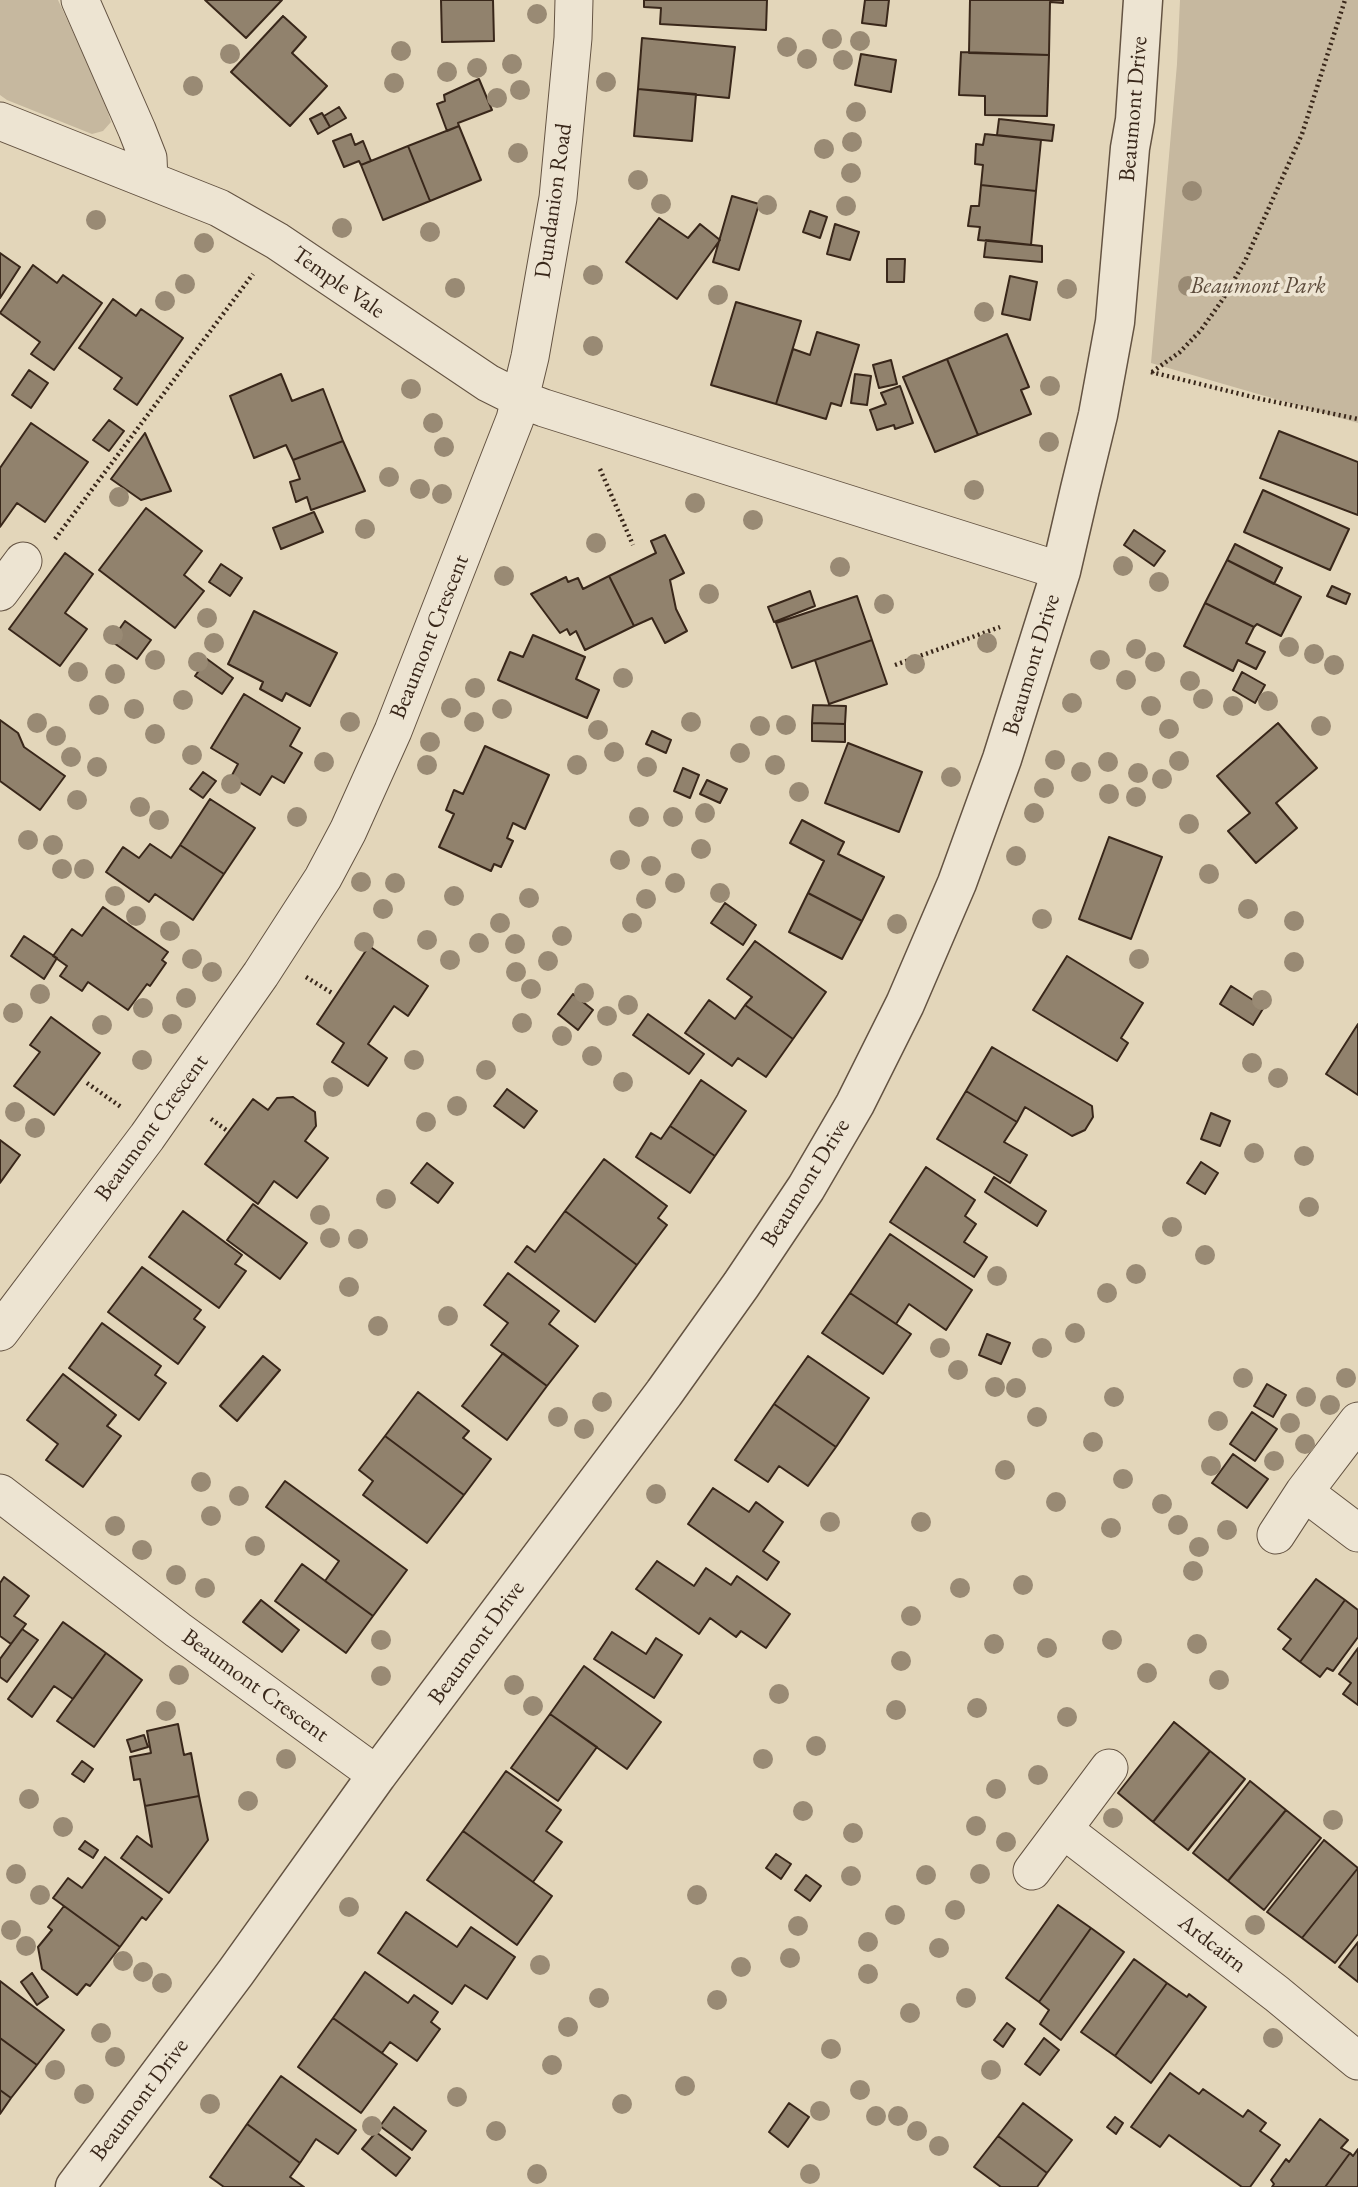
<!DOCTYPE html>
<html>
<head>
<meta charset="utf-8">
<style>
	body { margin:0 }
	canvas { display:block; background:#e3d6ba }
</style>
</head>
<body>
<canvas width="1358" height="2187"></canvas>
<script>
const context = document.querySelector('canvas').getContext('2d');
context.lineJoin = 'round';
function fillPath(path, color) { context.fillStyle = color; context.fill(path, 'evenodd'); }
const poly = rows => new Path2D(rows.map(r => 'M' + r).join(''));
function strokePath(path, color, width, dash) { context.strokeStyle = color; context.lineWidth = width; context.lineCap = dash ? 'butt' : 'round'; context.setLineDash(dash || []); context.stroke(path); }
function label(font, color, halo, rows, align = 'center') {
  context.font = font + ' "EB Garamond",serif'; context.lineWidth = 7; context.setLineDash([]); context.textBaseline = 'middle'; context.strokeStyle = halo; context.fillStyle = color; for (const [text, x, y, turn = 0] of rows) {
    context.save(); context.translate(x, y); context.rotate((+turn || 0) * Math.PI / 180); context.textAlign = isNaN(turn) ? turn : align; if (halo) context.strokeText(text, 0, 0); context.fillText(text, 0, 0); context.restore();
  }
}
fillPath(poly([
	[0,0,58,0,103,97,111,122,103,131,92,134,7,100,0,95],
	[1180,0,1358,0,1358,423,1151,363,1177,64]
]), '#c6b89f');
const building = poly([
	[205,0,282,0,246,38,205,0],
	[441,0,493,0,494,41,442,42,441,0],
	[644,0,767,0,766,30,660,24,661,8,644,7,644,0],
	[865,0,889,0,886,26,862,23,865,0],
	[970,0,1063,0,1063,3,1050,2,1049,55,969,53,970,0],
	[283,16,306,37,292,53,327,86,290,126,231,72,283,16],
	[642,38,735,47,729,98,638,89,642,38],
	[961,52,1049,55,1047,116,985,115,985,96,959,95,961,52],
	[861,54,896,60,891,92,855,85,861,54],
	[479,79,492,110,458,123,459,126,447,131,437,104,445,101,444,95,479,79],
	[638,89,696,94,692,141,634,136,638,89],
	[339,107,346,118,330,127,324,116,339,107],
	[322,113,330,127,318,134,310,119,322,113],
	[999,119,1054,125,1052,141,997,135,999,119],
	[459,126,481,180,430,201,408,146,459,126],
	[351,134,355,145,363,141,371,161,361,165,359,161,344,167,333,141,351,134],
	[985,134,1041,140,1036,191,981,185,983,165,975,164,976,144,983,145,985,134],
	[408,146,430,201,383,220,361,165,408,146],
	[981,185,1036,191,1031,245,978,240,980,227,968,226,971,206,979,206,981,185],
	[732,196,759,204,739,270,713,262,732,196],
	[810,211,827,217,820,238,803,232,810,211],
	[659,218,688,238,700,224,720,240,677,299,626,262,659,218],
	[835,224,859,232,850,260,827,254,835,224],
	[986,240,1042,246,1042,262,984,257,986,240],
	[0,253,20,267,0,298,0,253],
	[887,259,905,259,904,282,887,282,887,259],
	[33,265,57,283,63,275,102,303,54,370,31,354,40,342,0,313,33,265],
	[1010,276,1037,282,1030,320,1002,314,1010,276],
	[113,299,136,316,141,309,183,338,137,405,114,389,122,378,79,348,113,299],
	[736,302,801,321,776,404,711,385,736,302],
	[817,332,859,345,841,406,831,403,826,419,776,404,793,349,810,355,817,332],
	[1007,334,1029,387,1021,390,1031,414,978,435,947,359,1007,334],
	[947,359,978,435,935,452,903,377,947,359],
	[891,360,897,384,879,388,873,365,891,360],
	[29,370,48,383,31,408,12,395,29,370],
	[281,374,292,401,323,389,343,441,293,460,286,445,254,458,230,396,281,374],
	[855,374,871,376,867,405,851,403,855,374],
	[900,386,913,423,895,429,894,425,877,430,870,410,886,404,881,393,900,386],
	[109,420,124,431,109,451,93,440,109,420],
	[31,423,88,462,45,522,17,503,0,527,0,468,31,423],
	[1279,431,1358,462,1358,515,1260,478,1279,431],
	[145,433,171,491,141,500,111,479,145,433],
	[343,441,365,491,311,510,307,497,296,502,290,482,300,479,293,460,343,441],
	[1263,490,1349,529,1330,570,1244,532,1263,490],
	[146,508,202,551,184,575,204,591,175,628,99,570,146,508],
	[314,512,323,532,281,549,273,528,314,512],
	[1134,530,1165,551,1154,566,1124,545,1134,530],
	[665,535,684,573,670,580,676,609,687,631,665,643,652,618,634,626,609,576,656,553,651,541,665,535],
	[1235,544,1282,568,1274,584,1227,560,1235,544],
	[65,553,93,574,65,613,87,629,60,666,9,629,65,553],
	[1227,560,1301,597,1281,636,1257,624,1254,627,1205,603,1227,560],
	[221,564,242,578,230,596,209,582,221,564],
	[609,576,634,626,585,650,576,631,570,635,567,629,560,633,531,594,566,577,568,582,578,578,583,589,609,576],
	[1332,586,1350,594,1346,604,1327,596,1332,586],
	[810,591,815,606,774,622,768,607,810,591],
	[857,596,872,640,792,668,776,623,857,596],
	[1205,603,1254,627,1246,643,1265,652,1256,669,1238,660,1233,671,1184,646,1205,603],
	[254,611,337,653,310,706,286,693,282,701,260,689,263,682,228,664,254,611],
	[125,621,151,640,137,659,111,641,125,621],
	[533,635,585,657,576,679,599,690,587,718,498,680,510,652,523,657,533,635],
	[872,640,887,684,829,704,815,660,872,640],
	[207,659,233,678,222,694,195,676,207,659],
	[1242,672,1265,685,1255,703,1233,690,1242,672],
	[244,694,300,728,290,746,302,753,284,783,272,776,260,795,231,777,238,764,211,748,244,694],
	[813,705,846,706,845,724,812,723,813,705],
	[0,720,18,733,24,747,65,776,40,810,0,781,0,720],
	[812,723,845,724,845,742,812,741,812,723],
	[1278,723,1317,768,1276,803,1297,828,1256,863,1228,831,1250,813,1217,776,1278,723],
	[652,731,671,740,666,753,646,744,652,731],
	[848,743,922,772,899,832,825,803,848,743],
	[485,746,549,775,525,829,513,823,507,838,513,841,501,867,494,864,491,871,439,847,454,814,446,810,454,790,463,794,485,746],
	[683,768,699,775,690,798,674,791,683,768],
	[203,772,216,781,203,798,190,789,203,772],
	[707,780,727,789,720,803,700,794,707,780],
	[210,799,255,828,224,874,180,845,210,799],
	[802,820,844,842,838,854,884,877,862,921,808,893,824,861,790,843,802,820],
	[1109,837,1162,857,1131,939,1079,919,1109,837],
	[150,844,171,858,180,845,224,874,193,920,155,894,149,902,106,872,123,847,139,858,150,844],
	[808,893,862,921,842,959,789,932,808,893],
	[725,903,756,925,743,945,711,923,725,903],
	[103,907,168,952,162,960,166,963,150,986,147,984,128,1010,88,982,82,991,60,976,67,966,53,956,72,929,82,936,103,907],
	[24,936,57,958,44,979,11,956,24,936],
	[755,941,826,992,793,1039,745,1005,752,997,727,979,755,941],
	[369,946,428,986,408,1016,394,1006,368,1044,387,1058,368,1086,332,1062,344,1043,317,1024,369,946],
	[1067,956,1143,1003,1121,1038,1128,1043,1117,1061,1033,1010,1067,956],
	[1231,986,1264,1007,1253,1025,1220,1004,1231,986],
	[573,994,593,1010,578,1030,558,1014,573,994],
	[709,1000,735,1019,745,1005,793,1039,766,1077,738,1058,732,1066,685,1033,709,1000],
	[648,1014,704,1054,689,1074,633,1035,648,1014],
	[51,1017,100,1053,54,1115,14,1086,40,1052,30,1045,51,1017],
	[1358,1024,1358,1095,1326,1074,1358,1024],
	[992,1047,1092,1106,1093,1117,1085,1130,1072,1136,1025,1107,1017,1122,966,1091,992,1047],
	[701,1080,746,1111,715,1156,670,1126,701,1080],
	[507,1089,537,1111,524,1128,494,1106,507,1089],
	[966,1091,1017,1122,1004,1142,1027,1155,1010,1183,937,1139,966,1091],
	[293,1097,315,1112,316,1126,305,1141,328,1158,297,1198,274,1181,258,1204,205,1164,253,1099,268,1110,277,1098,293,1097],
	[1211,1113,1230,1121,1220,1146,1201,1139,1211,1113],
	[670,1126,715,1156,690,1193,636,1157,651,1133,661,1139,670,1126],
	[0,1140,20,1155,0,1183,0,1140],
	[604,1159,667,1206,658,1218,667,1225,637,1265,565,1211,604,1159],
	[1201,1162,1218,1173,1205,1194,1187,1183,1201,1162],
	[427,1163,453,1183,438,1203,411,1183,427,1163],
	[926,1167,975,1200,965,1216,976,1224,964,1242,987,1257,974,1277,890,1222,926,1167],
	[994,1177,1046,1211,1037,1226,985,1192,994,1177],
	[253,1204,307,1243,280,1279,227,1240,253,1204],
	[183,1211,242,1255,235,1264,246,1271,219,1308,149,1257,183,1211],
	[565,1211,637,1265,595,1322,515,1262,527,1246,535,1252,565,1211],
	[890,1234,972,1290,946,1330,909,1304,896,1324,850,1293,890,1234],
	[142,1267,201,1310,194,1319,205,1327,178,1364,108,1312,142,1267],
	[508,1273,559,1311,549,1324,578,1346,547,1386,491,1345,508,1323,484,1305,508,1273],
	[850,1293,911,1334,883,1374,822,1333,850,1293],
	[102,1323,161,1366,155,1375,166,1383,139,1420,69,1368,102,1323],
	[987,1334,1010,1343,1001,1364,979,1355,987,1334],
	[503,1353,547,1386,507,1440,462,1406,503,1353],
	[263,1356,280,1370,237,1421,220,1406,263,1356],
	[808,1356,869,1398,836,1447,774,1404,808,1356],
	[63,1374,116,1415,107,1426,121,1436,83,1487,46,1460,58,1444,27,1420,63,1374],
	[1267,1384,1286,1395,1273,1417,1254,1406,1267,1384],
	[418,1392,469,1431,463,1438,491,1459,464,1495,385,1436,418,1392],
	[774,1404,836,1447,808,1486,779,1466,768,1482,735,1460,774,1404],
	[1252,1412,1277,1429,1255,1461,1230,1444,1252,1412],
	[385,1436,464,1495,427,1543,363,1495,373,1481,359,1470,385,1436],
	[1233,1454,1268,1479,1247,1508,1212,1483,1233,1454],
	[285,1481,407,1570,373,1616,325,1581,339,1561,266,1507,285,1481],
	[713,1488,749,1512,756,1502,783,1522,763,1551,779,1562,767,1580,688,1524,713,1488],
	[657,1561,694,1586,706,1568,731,1585,737,1576,790,1614,766,1648,741,1631,736,1637,710,1618,699,1634,636,1589,657,1561],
	[302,1564,373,1616,346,1653,275,1601,302,1564],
	[4,1577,29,1596,14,1616,26,1624,11,1644,0,1636,0,1583,4,1577],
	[1316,1579,1345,1600,1300,1662,1283,1649,1291,1639,1278,1629,1316,1579],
	[261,1600,299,1630,282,1652,243,1622,261,1600],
	[1345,1600,1358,1610,1358,1637,1333,1671,1327,1668,1320,1677,1300,1662,1345,1600],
	[63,1622,106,1653,73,1699,54,1686,32,1717,8,1699,63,1622],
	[22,1629,38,1640,7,1682,0,1677,0,1659,22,1629],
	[612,1632,646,1654,656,1638,682,1655,654,1698,594,1659,612,1632],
	[1358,1648,1358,1705,1343,1694,1351,1683,1339,1674,1358,1648],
	[106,1653,142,1680,94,1747,57,1721,106,1653],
	[584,1666,661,1722,627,1769,550,1714,584,1666],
	[550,1714,597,1747,558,1801,511,1768,550,1714],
	[1174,1722,1210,1751,1153,1822,1118,1793,1174,1722],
	[178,1724,184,1755,191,1753,199,1796,145,1806,140,1779,134,1780,130,1757,151,1753,147,1731,178,1724],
	[144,1735,148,1747,131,1752,127,1740,144,1735],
	[1210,1751,1245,1779,1188,1850,1153,1822,1210,1751],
	[82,1761,93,1769,84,1782,72,1774,82,1761],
	[506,1771,561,1810,546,1831,562,1842,533,1882,463,1831,506,1771],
	[1250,1781,1286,1810,1228,1881,1193,1853,1250,1781],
	[199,1796,208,1840,169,1893,121,1858,137,1836,152,1847,145,1806,199,1796],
	[1286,1810,1321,1838,1264,1910,1228,1881,1286,1810],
	[463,1831,552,1896,517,1945,427,1880,463,1831],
	[1324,1840,1358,1868,1302,1938,1267,1912,1324,1840],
	[85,1841,98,1850,93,1858,79,1849,85,1841],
	[776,1854,791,1864,781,1879,766,1868,776,1854],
	[105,1857,162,1899,146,1920,142,1917,120,1947,53,1898,68,1878,82,1888,105,1857],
	[1358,1868,1358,1934,1335,1963,1302,1938,1358,1868],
	[806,1875,821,1886,810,1901,795,1890,806,1875],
	[1058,1905,1091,1928,1039,2002,1006,1978,1058,1905],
	[64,1906,120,1947,90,1986,86,1984,77,1995,42,1969,38,1947,52,1930,48,1927,64,1906],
	[406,1912,457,1947,471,1927,515,1957,487,1999,465,1985,452,2004,378,1953,406,1912],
	[1091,1928,1124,1952,1061,2040,1040,2024,1049,2010,1039,2002,1091,1928],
	[1358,1942,1358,1982,1339,1967,1358,1942],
	[1134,1959,1167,1983,1115,2056,1081,2032,1134,1959],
	[365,1972,408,2003,414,1995,438,2012,431,2022,440,2029,417,2061,390,2042,382,2053,333,2018,365,1972],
	[32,1973,48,1997,37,2005,21,1982,32,1973],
	[0,1981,64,2030,37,2065,0,2038,0,1981],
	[1167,1983,1187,1997,1189,1994,1206,2007,1151,2083,1115,2056,1167,1983],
	[333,2018,397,2064,361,2113,298,2067,333,2018],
	[1007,2023,1015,2029,1003,2047,994,2040,1007,2023],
	[0,2038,37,2065,11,2098,0,2090,0,2038],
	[1044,2038,1059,2050,1040,2075,1025,2064,1044,2038],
	[1170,2073,1199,2094,1203,2089,1243,2117,1248,2110,1266,2123,1260,2131,1280,2145,1250,2187,1242,2187,1169,2135,1160,2147,1131,2127,1170,2073],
	[281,2076,356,2130,338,2154,316,2139,300,2163,247,2124,281,2076],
	[0,2090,11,2098,0,2114,0,2090],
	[789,2103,809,2117,788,2147,769,2132,789,2103],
	[1023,2103,1072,2140,1047,2173,998,2136,1023,2103],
	[394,2107,426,2131,412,2150,380,2126,394,2107],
	[1115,2117,1123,2123,1116,2134,1107,2127,1115,2117],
	[1320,2119,1348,2140,1341,2148,1350,2153,1325,2187,1272,2187,1274,2184,1271,2180,1286,2159,1289,2162,1320,2119],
	[247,2124,300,2163,290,2177,304,2187,224,2187,210,2177,247,2124],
	[376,2132,410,2158,396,2176,362,2149,376,2132],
	[998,2136,1047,2173,1037,2187,1001,2187,974,2167,998,2136],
	[1358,2149,1358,2187,1325,2187,1350,2153,1353,2156,1358,2149]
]);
fillPath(building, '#91826d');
strokePath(building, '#39271a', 2);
const minor = poly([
	[80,0,137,130,148,158,149,180],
	[0,121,219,208,277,241,488,383,520,399,544,408,1061,571],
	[0,592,23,561],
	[0,1332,147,1137,261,974,323,878,348,831,393,731,515,419,530,357,558,198,573,38,574,0],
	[1304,1492,1358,1533],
	[0,1493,178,1630,377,1775],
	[1276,1535,1304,1492,1358,1421],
	[1064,1830,1277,1994,1358,2061],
	[1032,1871,1109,1768]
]);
const tertiary = poly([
	[75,2187,236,1972,377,1775,664,1393,741,1285,806,1188,855,1104,905,1004,957,883,1002,759,1061,571,1080,489,1098,415,1115,322,1130,148,1135,120,1143,0]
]);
strokePath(minor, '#645342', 39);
strokePath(tertiary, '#645342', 41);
strokePath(poly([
	[1151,372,1261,399,1358,419],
	[1152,372,1180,352,1201,330,1223,299,1245,261,1302,134,1345,0],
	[600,469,633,545],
	[55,539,253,274],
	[895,665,1000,627],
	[306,977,332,993],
	[87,1083,121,1107],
	[211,1119,229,1132]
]), '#39271a', 4.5, [2, 3.5]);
strokePath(minor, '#ede4d2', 37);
strokePath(tertiary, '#ede4d2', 38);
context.fillStyle = '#998a74';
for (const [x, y] of [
	[537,14],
	[832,39],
	[860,41],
	[787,47],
	[401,51],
	[230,54],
	[807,59],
	[843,60],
	[512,64],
	[477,68],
	[447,72],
	[606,82],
	[394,83],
	[193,86],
	[520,90],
	[497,98],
	[856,112],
	[852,142],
	[824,149],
	[518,153],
	[851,173],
	[638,180],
	[1192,191],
	[661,204],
	[767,205],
	[846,206],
	[96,220],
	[342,228],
	[430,232],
	[204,243],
	[593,275],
	[185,284],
	[1188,286],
	[455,288],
	[1067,289],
	[718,295],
	[165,301],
	[984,312],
	[593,346],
	[1050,386],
	[411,389],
	[433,423],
	[1049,442],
	[444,447],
	[389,477],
	[420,489],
	[974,490],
	[442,494],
	[119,497],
	[695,503],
	[753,520],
	[365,529],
	[596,543],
	[1123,566],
	[840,567],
	[504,576],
	[1159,582],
	[709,594],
	[884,604],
	[207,618],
	[113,635],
	[214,643],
	[987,643],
	[1289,647],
	[1136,649],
	[1314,654],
	[155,660],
	[1100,660],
	[198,662],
	[1155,662],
	[915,664],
	[1334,665],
	[78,672],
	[115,674],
	[623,678],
	[1126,680],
	[1190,681],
	[475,688],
	[1203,699],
	[183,700],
	[1268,701],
	[1072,703],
	[99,705],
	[1151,706],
	[1233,706],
	[451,708],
	[134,709],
	[502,709],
	[350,722],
	[474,722],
	[691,722],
	[37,723],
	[786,725],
	[760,726],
	[1321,726],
	[1169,729],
	[598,730],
	[155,734],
	[56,736],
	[430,742],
	[614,752],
	[740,753],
	[192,755],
	[71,757],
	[1055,760],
	[1179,761],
	[324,762],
	[1108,762],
	[427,765],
	[577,765],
	[775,765],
	[97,767],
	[647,767],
	[1081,772],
	[1138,773],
	[951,777],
	[1162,779],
	[231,784],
	[1044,788],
	[799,792],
	[1109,794],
	[1136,797],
	[77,800],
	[140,807],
	[705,813],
	[1034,813],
	[297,817],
	[639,817],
	[673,817],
	[159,820],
	[1189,824],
	[28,840],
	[53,845],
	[701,849],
	[1016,856],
	[620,860],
	[651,866],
	[62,869],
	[84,869],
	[1209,874],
	[361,882],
	[395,883],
	[675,883],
	[720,893],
	[115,896],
	[454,896],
	[529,898],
	[646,899],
	[383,909],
	[1248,909],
	[136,916],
	[1042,919],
	[1294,921],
	[500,923],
	[632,923],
	[897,924],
	[170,931],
	[562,936],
	[427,940],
	[364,942],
	[479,943],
	[515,944],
	[192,959],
	[1139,959],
	[450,960],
	[548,961],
	[1294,962],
	[212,972],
	[516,972],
	[531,989],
	[584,993],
	[40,994],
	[186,998],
	[1262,1000],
	[628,1005],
	[143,1008],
	[13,1013],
	[607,1016],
	[522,1023],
	[172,1024],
	[102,1025],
	[562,1036],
	[592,1056],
	[142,1060],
	[414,1060],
	[1252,1063],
	[486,1070],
	[1278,1078],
	[623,1082],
	[333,1087],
	[457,1106],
	[15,1112],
	[426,1122],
	[35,1128],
	[1254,1153],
	[1304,1156],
	[386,1199],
	[1309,1207],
	[320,1215],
	[1172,1227],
	[330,1238],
	[358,1239],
	[1205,1255],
	[1136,1274],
	[997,1276],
	[349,1287],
	[1107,1293],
	[448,1316],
	[378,1326],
	[1075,1333],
	[940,1348],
	[1042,1348],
	[958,1370],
	[1243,1378],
	[1346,1378],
	[995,1387],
	[1016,1388],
	[1114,1397],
	[1306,1397],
	[602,1402],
	[1330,1405],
	[558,1417],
	[1037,1417],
	[1218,1421],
	[1290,1423],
	[584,1429],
	[1093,1442],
	[1305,1444],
	[1274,1461],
	[1211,1466],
	[1005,1470],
	[1123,1479],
	[201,1482],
	[656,1494],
	[239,1496],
	[1056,1502],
	[1162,1504],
	[211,1516],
	[830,1522],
	[921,1522],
	[1178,1525],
	[115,1526],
	[1111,1528],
	[1227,1530],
	[255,1546],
	[1199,1547],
	[142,1550],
	[1193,1571],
	[176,1575],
	[1023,1585],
	[205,1588],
	[960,1588],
	[911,1616],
	[381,1640],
	[1112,1640],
	[994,1644],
	[1197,1644],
	[1047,1648],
	[901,1661],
	[1147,1673],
	[179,1675],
	[381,1676],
	[1219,1680],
	[514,1685],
	[779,1694],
	[533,1706],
	[977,1708],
	[896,1710],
	[166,1711],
	[1067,1717],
	[816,1746],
	[286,1759],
	[763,1759],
	[1038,1775],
	[996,1789],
	[29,1799],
	[248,1801],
	[803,1811],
	[1113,1818],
	[1333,1820],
	[976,1826],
	[63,1827],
	[853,1833],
	[1006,1842],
	[16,1874],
	[980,1874],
	[926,1875],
	[851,1876],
	[40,1895],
	[697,1895],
	[349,1907],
	[955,1910],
	[895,1915],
	[1255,1925],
	[798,1926],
	[11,1930],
	[868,1942],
	[26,1946],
	[939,1948],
	[790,1958],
	[123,1961],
	[540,1965],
	[741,1967],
	[143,1972],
	[868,1974],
	[162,1983],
	[599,1998],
	[966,1998],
	[717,2000],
	[910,2013],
	[568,2027],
	[101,2033],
	[1273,2038],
	[831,2049],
	[115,2057],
	[552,2065],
	[55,2070],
	[991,2070],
	[685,2086],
	[860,2090],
	[84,2094],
	[457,2097],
	[210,2104],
	[622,2104],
	[820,2111],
	[876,2116],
	[898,2116],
	[372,2126],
	[496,2131],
	[917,2131],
	[939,2146],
	[537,2174],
	[810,2174]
]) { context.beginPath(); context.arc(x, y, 10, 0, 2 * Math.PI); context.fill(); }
label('23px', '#39271a', '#ede4d2', [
	["Beaumont Drive",1134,109,-85],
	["Dundanion Road",554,201,-82],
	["Temple Vale",338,283,35],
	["Beaumont Crescent",430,637,-68],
	["Beaumont Drive",1032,665,-73],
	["Beaumont Crescent",152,1128,-54],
	["Beaumont Drive",806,1183,-58],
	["Beaumont Drive",477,1643,-54],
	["Beaumont Crescent",255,1686,36],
	["Ardcairn",1212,1944,38],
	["Beaumont Drive",140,2100,-53]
]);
label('italic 23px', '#5c4b3b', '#ede4d2', [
	["Beaumont Park",1258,287]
]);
</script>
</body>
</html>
